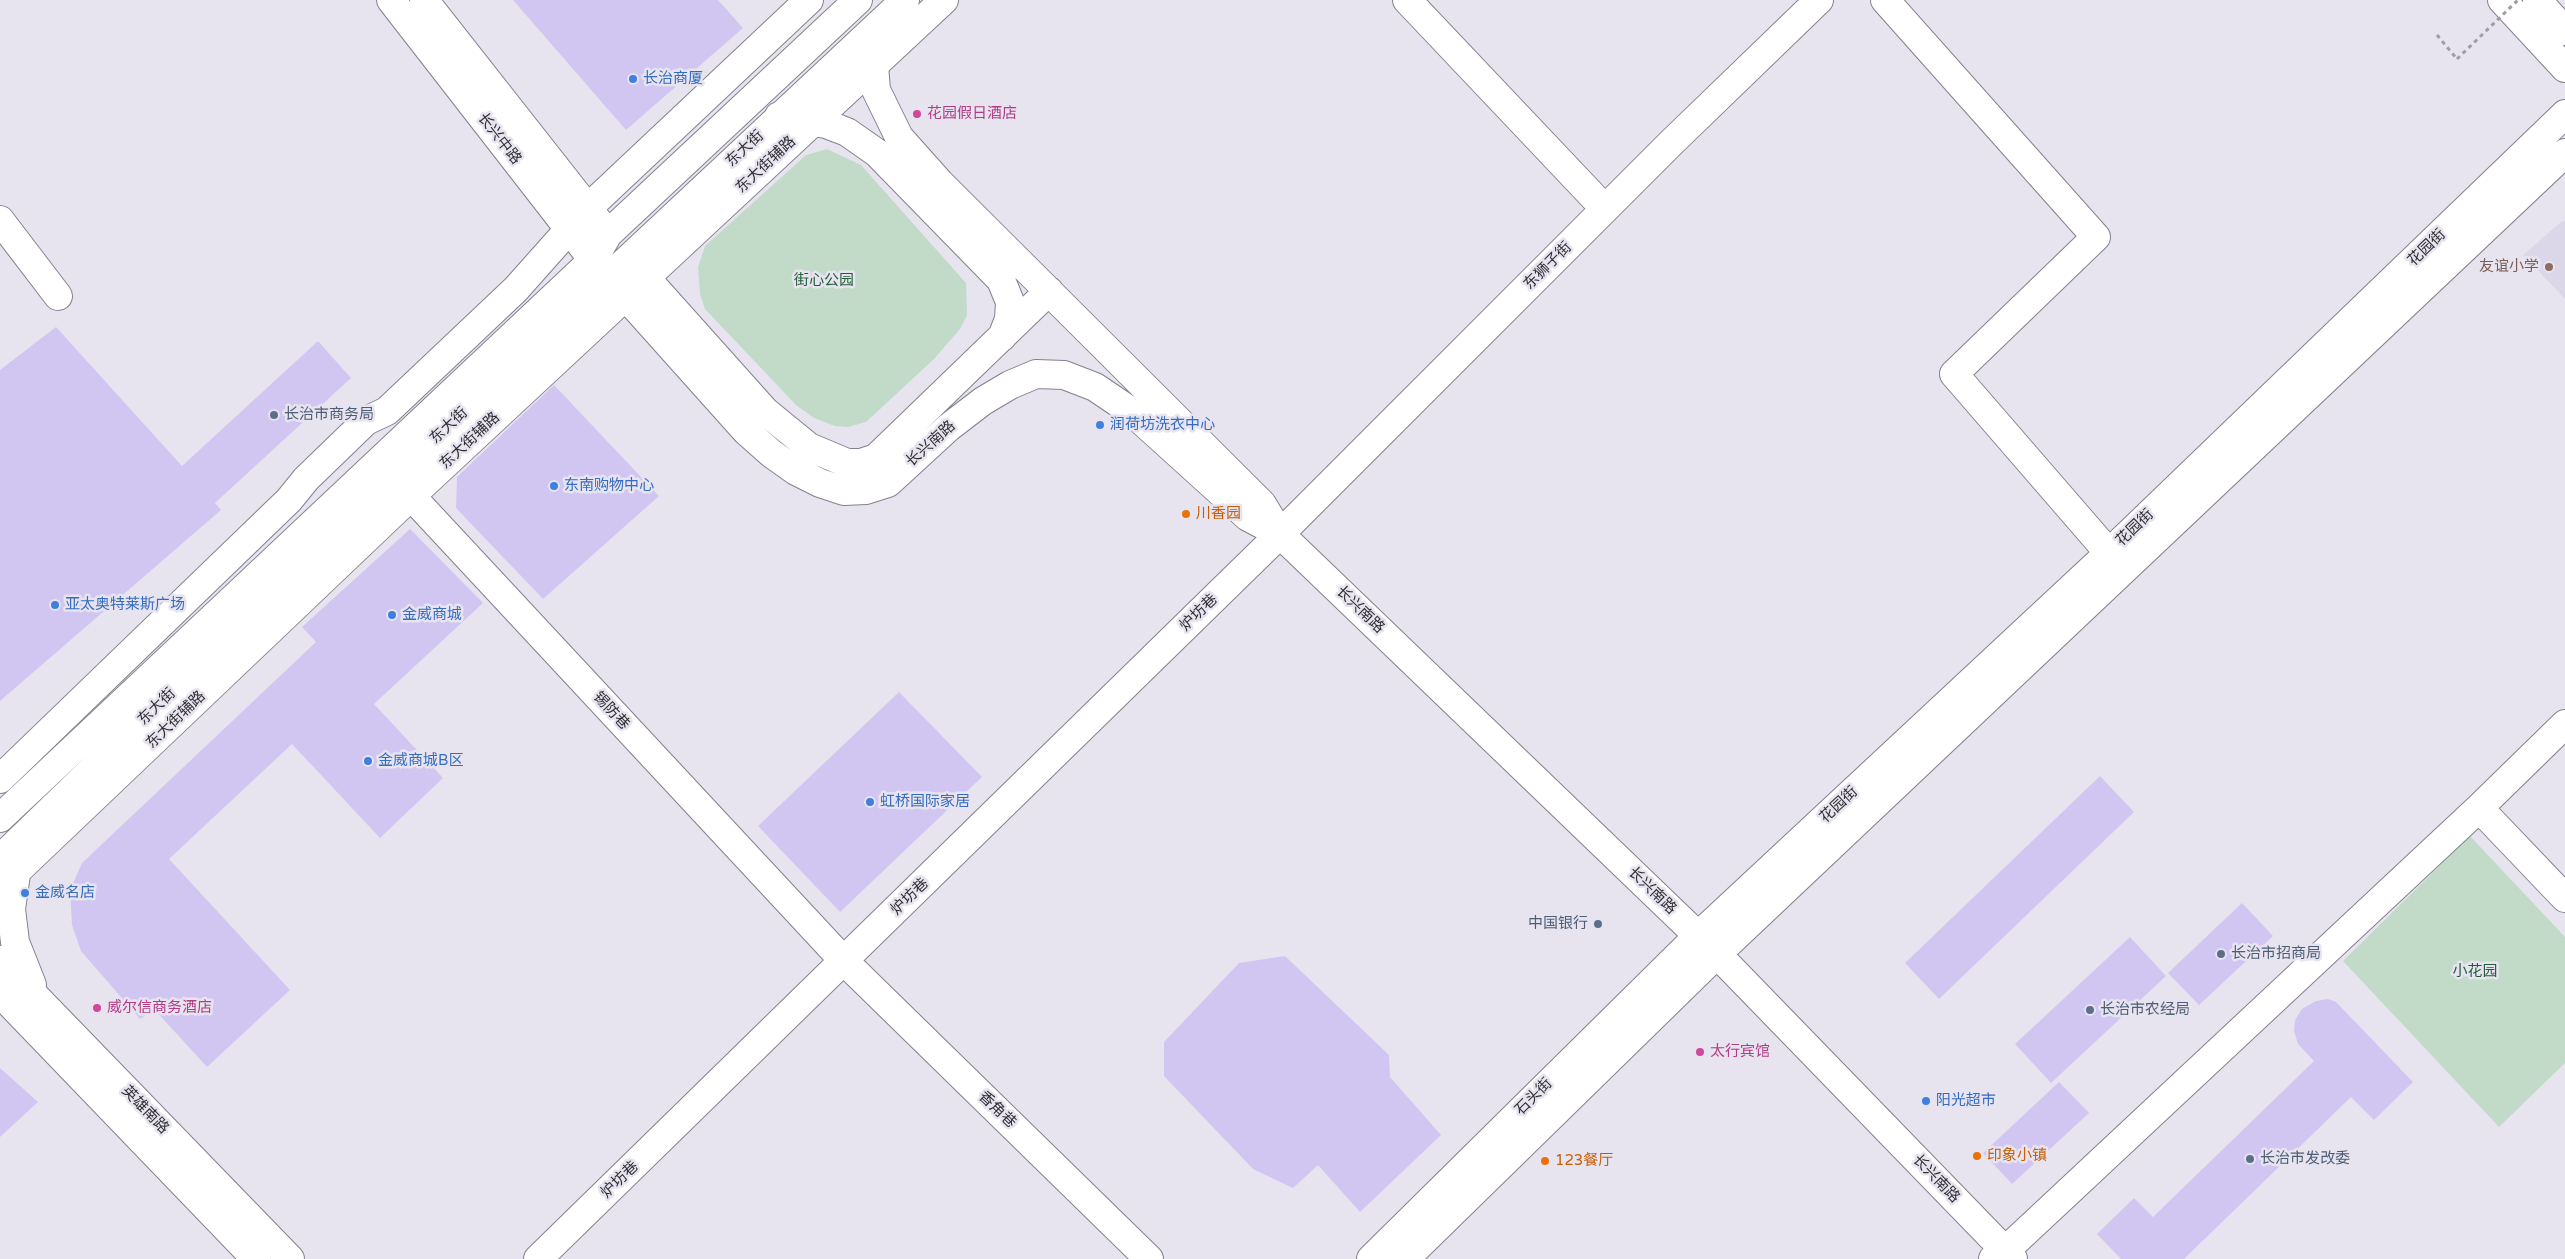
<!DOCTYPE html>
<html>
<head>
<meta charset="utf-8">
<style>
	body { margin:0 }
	canvas { display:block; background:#e7e4f0 }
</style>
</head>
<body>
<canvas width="2565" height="1259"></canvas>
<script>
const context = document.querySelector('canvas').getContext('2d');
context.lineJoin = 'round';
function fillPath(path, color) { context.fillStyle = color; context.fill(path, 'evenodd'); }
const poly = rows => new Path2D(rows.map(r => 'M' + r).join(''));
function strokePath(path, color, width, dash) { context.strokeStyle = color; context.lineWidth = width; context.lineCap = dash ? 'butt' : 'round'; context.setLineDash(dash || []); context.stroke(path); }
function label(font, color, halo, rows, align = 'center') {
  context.font = font + ' "Varela Round","Noto Sans SC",sans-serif'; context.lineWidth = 5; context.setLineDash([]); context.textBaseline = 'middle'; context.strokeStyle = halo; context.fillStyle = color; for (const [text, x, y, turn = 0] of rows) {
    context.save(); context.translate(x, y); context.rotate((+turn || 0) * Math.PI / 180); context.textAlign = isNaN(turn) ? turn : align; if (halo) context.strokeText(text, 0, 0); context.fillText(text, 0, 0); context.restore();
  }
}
fillPath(poly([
	[2562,221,2565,221,2565,299,2523,255]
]), '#dbd7e9');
fillPath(poly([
	[827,149,861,165,966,283,967,315,960,329,934,359,866,422,848,427,835,426,814,418,796,405,705,309,700,294,698,267,705,246,806,155],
	[2470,836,2565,937,2565,1063,2499,1127,2343,961]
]), '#c1dbc8');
fillPath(poly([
	[513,0,718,0,743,28,626,130],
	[56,327,182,466,318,341,351,378,215,503,221,510,0,701,0,370],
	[554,385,659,496,543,599,456,508,457,477],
	[410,529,483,603,374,704,443,778,380,838,292,744,169,859,290,990,207,1067,154,1009,140,1019,81,951,72,925,70,890,82,863,316,642,302,627],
	[899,692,982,777,840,912,758,826],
	[2100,776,2134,812,1939,999,1905,963],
	[2242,903,2273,936,2199,1005,2168,973],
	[2130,937,2166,976,2051,1083,2015,1044],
	[1285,956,1389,1055,1390,1077,1441,1135,1360,1212,1318,1165,1293,1188,1253,1169,1164,1076,1164,1042,1239,963],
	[2328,999,2336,1002,2413,1082,2374,1120,2351,1097,2184,1259,2121,1259,2097,1234,2134,1198,2153,1217,2314,1061,2298,1044,2294,1031,2295,1020,2302,1009,2316,1001],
	[0,1068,38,1102,0,1137],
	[2059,1082,2089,1113,2012,1184,1983,1153]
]), '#d1c6f1');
const minor = poly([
	[1407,0,1605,209],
	[1885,0,2096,237,1954,374,2109,553,2119,568],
	[0,220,58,296],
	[398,482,844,961,1149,1259],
	[0,779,289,500,306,479,366,421,387,411,516,289,588,208,809,0],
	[2479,808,2565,898],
	[0,887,411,496,944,0],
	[538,1259,1280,534,1671,143,1819,0],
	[1371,1259,1698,936,2109,553,2565,114],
	[1405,1259,1717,954,2565,153],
	[1993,1259,2005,1251,2479,808,2565,724]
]);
const major = poly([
	[391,0,593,260,746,431,772,454,796,471,820,483,844,491,866,490,888,483,949,427,983,401,1010,385,1036,374,1064,375,1095,387,1132,412,1248,517,1265,526],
	[424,0,608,234],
	[2502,0,2565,68],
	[2537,0,2565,31],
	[886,18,874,65,876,90,899,137,940,183,1262,504,1280,534,1717,954,2013,1259],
	[779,116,826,124,847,132,877,153,1001,280,1010,302,1009,319,1002,337],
	[629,259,765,411,809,447,847,463,861,463,876,458,1049,291],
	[0,818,593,260,608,234,858,0],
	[21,839,11,909,15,942,32,985],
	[0,859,394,478,905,0],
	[0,960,290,1259],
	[0,993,256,1259]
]);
strokePath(minor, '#84818c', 30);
strokePath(major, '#84818c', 30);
strokePath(poly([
	[2437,35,2457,59]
]), '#9f9da6', 3, [4, 4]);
strokePath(minor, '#fff', 28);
strokePath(major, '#fff', 28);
strokePath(poly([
	[2457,59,2518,0]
]), '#9f9da6', 3, [4, 4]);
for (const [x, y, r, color] of [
	[633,79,5,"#3f7fe0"],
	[917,114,5,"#d1479c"],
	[2549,267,5,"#8d6e63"],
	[274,415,5,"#5c6f8a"],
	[1100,425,5,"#3f7fe0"],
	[554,486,5,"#3f7fe0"],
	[1186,514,5,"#e8710a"],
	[55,605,5,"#3f7fe0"],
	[392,615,5,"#3f7fe0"],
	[368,761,5,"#3f7fe0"],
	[870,802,5,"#3f7fe0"],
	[25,893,5,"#3f7fe0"],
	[1598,924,5,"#5c6f8a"],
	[2221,954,5,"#5c6f8a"],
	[97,1008,5,"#d1479c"],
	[2090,1010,5,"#5c6f8a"],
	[1700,1052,5,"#d1479c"],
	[1926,1101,5,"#3f7fe0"],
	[1977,1156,5,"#e8710a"],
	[2250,1159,5,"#5c6f8a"],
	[1545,1161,5,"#e8710a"]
]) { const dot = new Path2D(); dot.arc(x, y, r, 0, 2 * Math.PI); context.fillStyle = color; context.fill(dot); strokePath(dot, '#e7e4f0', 2); }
label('15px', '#366cbe', '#e7e4f0', [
	["长治商厦",643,79],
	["润荷坊洗衣中心",1110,425],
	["东南购物中心",564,486],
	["亚太奥特莱斯广场",65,605],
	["金威商城",402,615],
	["金威商城B区",378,761],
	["虹桥国际家居",880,802],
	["金威名店",35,893],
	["阳光超市",1936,1101]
], 'left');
label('15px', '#b23c85', '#e7e4f0', [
	["花园假日酒店",927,114],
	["威尔信商务酒店",107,1008],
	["太行宾馆",1710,1052]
], 'left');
label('15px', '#2f2e32', '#e7e4f0', [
	["长兴中路",499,139,52],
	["东大街",745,149,-43],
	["东大街辅路",766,165,-43],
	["花园街",2427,248,-44],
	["东狮子街",1548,266,-45],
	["东大街",449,426,-43],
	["东大街辅路",470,441,-43],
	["长兴南路",931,444,-42],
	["花园街",2135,528,-44],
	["长兴南路",1360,610,44],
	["炉坊巷",1199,613,-44],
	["东大街",157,707,-44],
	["锡防巷",611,711,47],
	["东大街辅路",176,720,-44],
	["花园街",1839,805,-43],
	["长兴南路",1652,891,44],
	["炉坊巷",910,897,-44],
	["石头街",1534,1097,-45],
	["英雄南路",145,1110,46],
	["香角巷",997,1110,44],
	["长兴南路",1936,1179,46],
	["炉坊巷",620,1180,-44]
]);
label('15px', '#785e54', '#e7e4f0', [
	["友谊小学",2539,267]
], 'right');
label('15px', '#205e38', '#e7e4f0', [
	["街心公园",824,281],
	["小花园",2475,972]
]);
label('15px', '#4e5e75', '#e7e4f0', [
	["长治市商务局",284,415],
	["中国银行",1588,924,"right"],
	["长治市招商局",2231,954],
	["长治市农经局",2100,1010],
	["长治市发改委",2260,1159]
], 'left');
label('15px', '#c56008', '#e7e4f0', [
	["川香园",1196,514],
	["印象小镇",1987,1156],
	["123餐厅",1555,1161]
], 'left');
</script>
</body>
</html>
